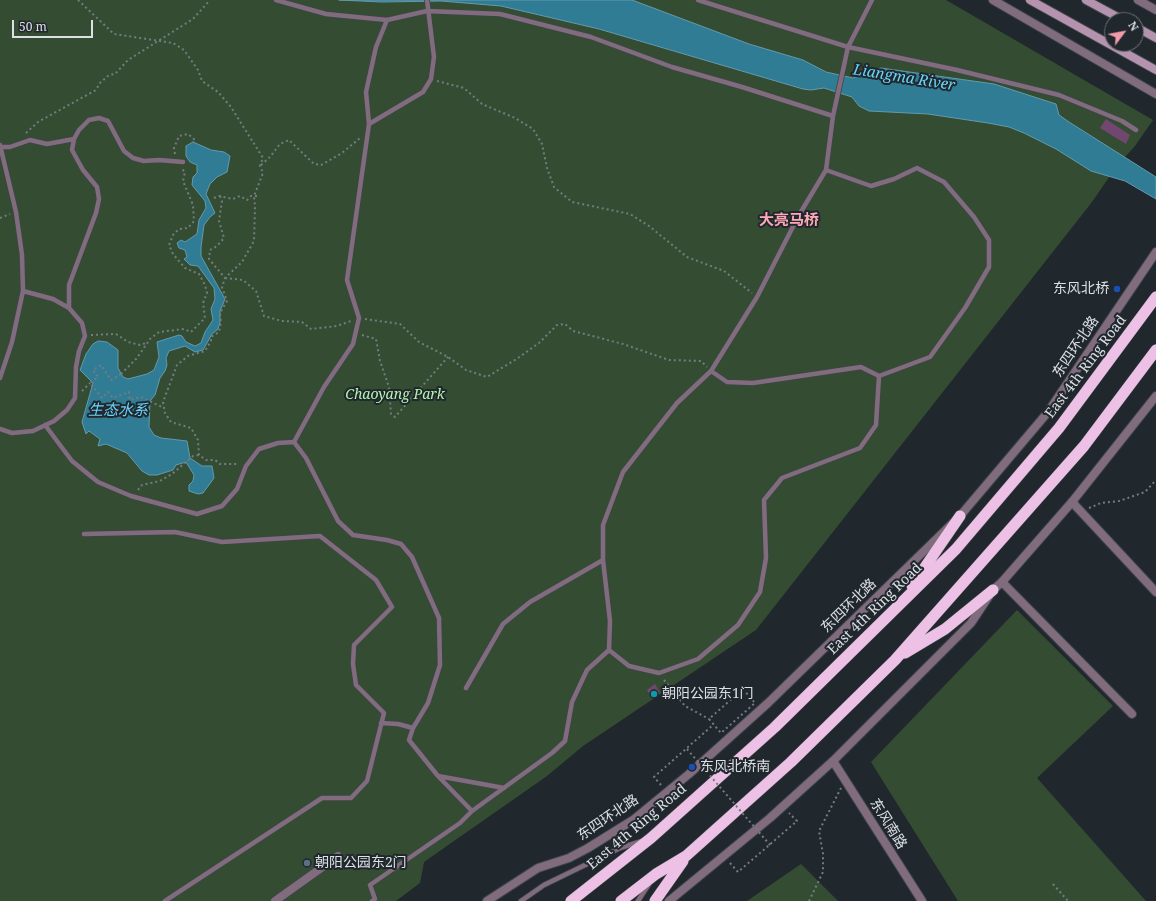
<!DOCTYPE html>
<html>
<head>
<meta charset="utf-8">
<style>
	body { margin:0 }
	#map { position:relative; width:1156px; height:901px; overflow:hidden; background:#20272d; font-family:"Noto Serif",serif }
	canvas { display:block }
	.north { position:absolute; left:1104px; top:12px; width:40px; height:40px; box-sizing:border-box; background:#20272d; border:1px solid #6b7176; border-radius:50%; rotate:58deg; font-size:11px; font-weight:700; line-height:16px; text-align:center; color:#dbe0e4 }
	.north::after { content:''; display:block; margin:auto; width:14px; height:18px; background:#f39aa7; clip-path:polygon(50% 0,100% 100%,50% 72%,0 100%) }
	.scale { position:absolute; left:12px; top:20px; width:81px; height:18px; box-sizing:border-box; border:2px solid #dbe0e4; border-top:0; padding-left:5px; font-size:12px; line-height:14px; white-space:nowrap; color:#dbe0e4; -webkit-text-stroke:3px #20272d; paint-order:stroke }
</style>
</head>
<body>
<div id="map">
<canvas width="1156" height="901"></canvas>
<div class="north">N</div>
<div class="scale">50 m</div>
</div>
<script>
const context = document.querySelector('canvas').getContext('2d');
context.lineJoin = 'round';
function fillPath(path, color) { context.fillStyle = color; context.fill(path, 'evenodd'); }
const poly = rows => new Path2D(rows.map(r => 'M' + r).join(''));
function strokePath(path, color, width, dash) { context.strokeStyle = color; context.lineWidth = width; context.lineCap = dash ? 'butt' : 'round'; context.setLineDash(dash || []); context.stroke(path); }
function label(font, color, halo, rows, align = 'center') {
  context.font = font + ' "Noto Serif","Noto Sans SC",serif'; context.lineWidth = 4; context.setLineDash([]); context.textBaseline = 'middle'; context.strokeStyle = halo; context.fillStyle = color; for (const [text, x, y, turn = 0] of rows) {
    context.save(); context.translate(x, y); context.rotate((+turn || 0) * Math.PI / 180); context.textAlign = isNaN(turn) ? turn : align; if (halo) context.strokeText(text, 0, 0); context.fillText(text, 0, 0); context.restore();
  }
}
fillPath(poly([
	[0,0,946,0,1153,120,1135,146,1116,167,1092,202,756,630,583,746,547,776,424,862,420,883,396,901,0,901],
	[1017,610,1113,706,1037,778,1146,901,958,901,871,762],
	[801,864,838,901,747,901]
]), '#344d32');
const water = poly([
	[339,0,632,0,749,44,803,60,826,72,853,78,881,68,994,84,1056,104,1059,115,1069,122,1156,177,1156,199,1125,181,1091,171,1056,149,1024,133,1009,127,988,123,928,114,869,111,859,106,852,97,824,88,811,90,803,89,599,29,501,6,441,1,382,2,339,0],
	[193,142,211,150,224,152,230,156,227,172,217,177,210,184,206,194,215,213,210,217,204,225,201,247,201,256,225,299,220,311,220,322,218,329,212,334,203,350,195,352,185,346,169,351,166,358,167,365,165,371,160,378,155,395,150,401,149,427,154,435,161,438,187,441,190,458,202,466,212,466,214,478,203,493,198,494,189,491,189,485,193,481,194,475,186,462,176,465,173,470,157,475,149,475,142,471,127,453,106,444,98,446,100,439,89,431,86,434,82,422,93,383,80,370,86,354,93,344,98,341,107,342,118,350,118,368,123,377,128,379,147,374,154,370,159,357,157,342,179,335,182,336,186,342,195,346,201,343,205,332,213,320,211,309,215,299,214,288,198,266,190,265,184,259,187,257,185,250,179,248,177,243,181,240,185,242,197,234,199,220,206,208,205,201,192,185,193,177,197,173,197,165,190,162,186,156,186,146,193,142]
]);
fillPath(water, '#307c95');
strokePath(water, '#639aad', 1);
fillPath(poly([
	[1106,119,1130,135,1126,144,1100,128],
	[655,684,660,693,652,698,647,690]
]), '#714770');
const service = poly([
	[276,0,326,14,387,20,427,11,500,14,591,37,672,67,742,87,833,116],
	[427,0,434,57,431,79,423,92,369,124,347,280,359,318,353,344,324,387,294,442,306,458,338,521,353,535,387,540,401,544,412,557,439,618,440,665,428,703,413,728,409,740,438,776,472,811],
	[698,0,848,47,957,70,1059,95,1122,121,1136,130],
	[369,124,366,92,376,47,387,20],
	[0,145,16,212,22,255,23,291,12,342,0,378],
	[0,147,10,147,30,140,47,144,74,139],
	[69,308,69,285,96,213,99,199,97,187,83,170,72,150,74,139,79,130,89,120,99,118,108,121,124,151,133,158,144,161,159,160,183,162],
	[711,371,727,382,753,383,861,367,879,376],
	[45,425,72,461,98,482,131,496,197,514,222,506,237,489,246,466,259,449,278,443,294,442],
	[0,429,12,433,33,431,54,421,67,410,75,398,76,367,79,351,85,336,82,323,69,308,53,299,23,291],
	[84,534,175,532,222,542,320,536,376,580,392,607,354,645,353,664,356,685,384,713,367,781,351,798,322,798,165,901],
	[609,650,629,666,659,673,698,659,738,625,760,592,766,558,764,500,782,478,860,448,876,425,879,376,930,357,965,308,989,267,989,240,974,217,944,182,917,168,894,179,871,186,826,170],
	[466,688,503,624,530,602,603,560],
	[381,723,398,724,413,728],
	[438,776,504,788],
	[372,901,375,899,370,885,460,823,472,811,552,753,565,741,572,702,587,670,609,650,610,621,603,560,603,525,623,472,677,403,711,371,757,297,799,215,826,170,833,116,848,47,872,0],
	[521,901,544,885,620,848,642,841],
	[638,901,649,884]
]);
const minor = poly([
	[1072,502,1156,592],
	[1002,582,1132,714],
	[275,901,338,856]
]);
const tertiary = poly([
	[993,0,1156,94],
	[1138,0,1156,10],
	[833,761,922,901],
	[487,901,538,868,569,858,588,848,633,820,689,774,768,703,960,516,1048,412,1156,252],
	[669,901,770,818,833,761,971,623,993,590,1002,582,1072,502,1156,396]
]);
const secondary = poly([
	[1030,0,1156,70],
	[1086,0,1123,20],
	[1136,27,1156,38]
]);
const trunk = poly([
	[912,586,960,516],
	[905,653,945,629,993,590],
	[571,901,651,838,775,727,956,549,1059,428,1156,297],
	[621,901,656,874,686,856,791,762,895,660,1084,446,1156,350],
	[655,901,683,861]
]);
strokePath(service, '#3e454a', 6);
strokePath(minor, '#3e454a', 10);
strokePath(tertiary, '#3e454a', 10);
strokePath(secondary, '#3e454a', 10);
strokePath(trunk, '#3e454a', 12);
strokePath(poly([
	[78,0,114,34,173,43,184,50,198,70,202,81,218,92,231,107,263,158,260,166,263,173,254,196,255,207,254,241,242,262,225,278],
	[437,81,464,88,482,104,515,118,533,129,542,144,547,168,554,187,572,202,630,214,649,226,687,257,724,271,752,293],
	[26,133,38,122,96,90,100,83,109,75,115,74,128,60,193,19,210,0],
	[175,154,174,148,179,136,188,134,195,140],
	[261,165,270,157,280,144,289,140,314,164,321,165,342,153,360,138],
	[220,196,222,201,219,221,224,238,217,246,210,250,209,259,225,278,222,287,227,301,220,313,221,322,219,332,211,337,211,341,205,351,188,356,177,365,163,402,165,413,171,422,191,428,198,440,199,455,206,460,215,460,220,464,239,464],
	[214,198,219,196,233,199,240,196,247,200,251,196,260,196],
	[0,218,10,214],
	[225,278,243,280,256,291,264,316,282,321,302,322,311,329,337,326,351,321],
	[365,319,400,324,419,342,448,357,466,370,487,377,518,358,539,343,557,325,565,324,573,331,623,344,669,360,701,361,707,367],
	[91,335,116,334,128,342,140,345,146,343],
	[362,335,376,339,380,361,389,387,391,414,395,417,448,357],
	[121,374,137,358,150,339,159,332,184,329,191,332,205,318,203,303,207,293,205,285,199,274,185,268,173,254,169,245,173,235,179,229,188,228,194,221,193,205,183,181,185,172,182,169],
	[82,391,90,383],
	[138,490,142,485,160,481,172,474,193,456,199,455],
	[1089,508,1101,503,1119,501,1145,492,1156,480],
	[664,680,685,706,709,719],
	[743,689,755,703,721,733,709,719,743,689],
	[661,785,654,777,713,725],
	[730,863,738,872,797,821,789,813],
	[1053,884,1068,901],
	[809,901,823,872,823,854,819,831,841,788]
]), '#757b80', 2, [2, 3]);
strokePath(service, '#816c7d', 4.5);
strokePath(minor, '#816c7d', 8);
strokePath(tertiary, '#816c7d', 8);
strokePath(secondary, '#b593af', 8);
strokePath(trunk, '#ecc1e5', 11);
strokePath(poly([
	[121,374,111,380,101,365,93,370,98,377,90,383,102,398,108,392,113,398,129,392,130,400,141,397,164,408],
	[687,749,770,845]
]), '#757b80', 2, [2, 3]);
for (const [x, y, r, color] of [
	[1117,289,4,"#1a4fb4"],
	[654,694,4,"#0f9aa8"],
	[692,767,4,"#1a4fb4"],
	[307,863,4,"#5c6f8a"]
]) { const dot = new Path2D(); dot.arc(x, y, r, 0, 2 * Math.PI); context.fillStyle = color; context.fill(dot); strokePath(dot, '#20272d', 1.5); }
label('14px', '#dbe0e4', '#20272d', [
	["东风北桥",1109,289,"right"],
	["朝阳公园东1门",662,694],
	["东风北桥南",700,767],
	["朝阳公园东2门",315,863]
], 'left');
label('14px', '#dbe0e4', '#20272d', [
	["东四环北路",1076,347,-56],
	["East 4th Ring Road",1086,367,-53],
	["东四环北路",849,606,-44],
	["East 4th Ring Road",875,609,-44],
	["东四环北路",608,818,-34],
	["东风南路",888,824,58],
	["East 4th Ring Road",637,827,-40]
]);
label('italic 14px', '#b5f5af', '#20272d', [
	["Chaoyang Park",395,395]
]);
label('italic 15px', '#68d5fb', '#20272d', [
	["Liangma River",904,78,9],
	["生态水系",118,411]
]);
label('bold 15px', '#feaab6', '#20272d', [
	["大亮马桥",789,221]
]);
</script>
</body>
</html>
